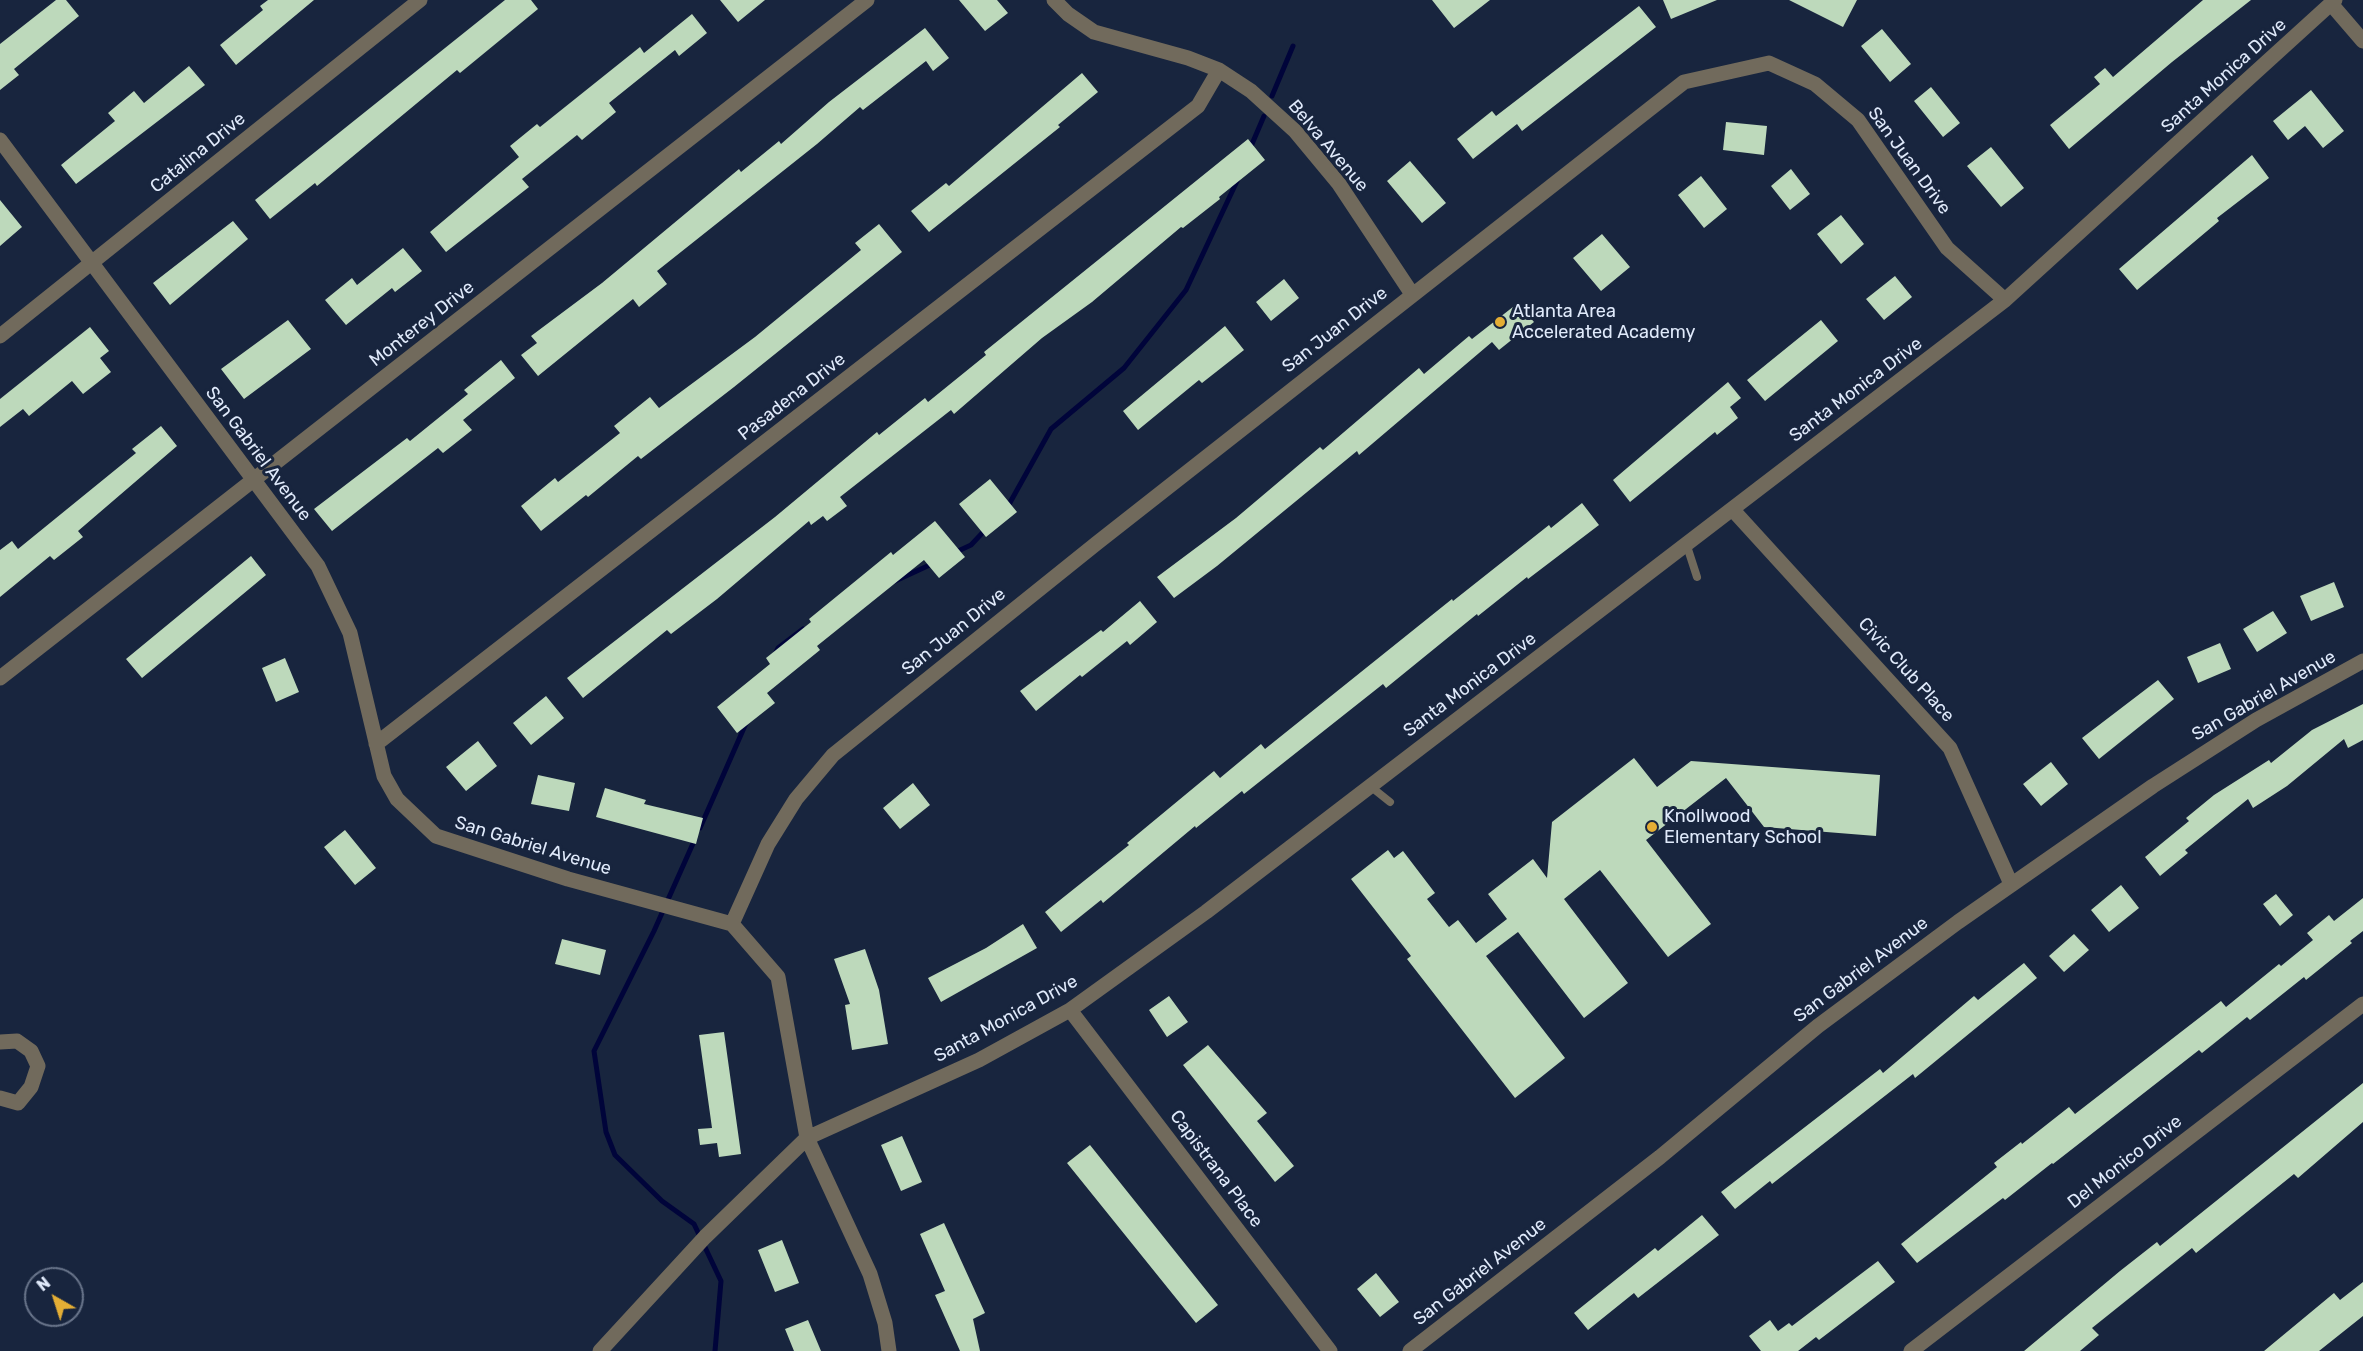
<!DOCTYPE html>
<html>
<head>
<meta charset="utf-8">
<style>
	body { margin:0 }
	#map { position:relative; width:2363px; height:1351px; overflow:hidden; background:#18253e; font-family:Rubik,sans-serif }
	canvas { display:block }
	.north { position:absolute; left:24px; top:1267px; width:60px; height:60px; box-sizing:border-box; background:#18253e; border:2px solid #68748a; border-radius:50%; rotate:321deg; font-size:16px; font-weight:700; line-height:24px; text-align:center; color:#e0eafb }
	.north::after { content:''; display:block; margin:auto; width:21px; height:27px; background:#e4ae35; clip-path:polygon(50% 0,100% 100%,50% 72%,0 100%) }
</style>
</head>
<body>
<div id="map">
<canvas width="2363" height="1351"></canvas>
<div class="north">N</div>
</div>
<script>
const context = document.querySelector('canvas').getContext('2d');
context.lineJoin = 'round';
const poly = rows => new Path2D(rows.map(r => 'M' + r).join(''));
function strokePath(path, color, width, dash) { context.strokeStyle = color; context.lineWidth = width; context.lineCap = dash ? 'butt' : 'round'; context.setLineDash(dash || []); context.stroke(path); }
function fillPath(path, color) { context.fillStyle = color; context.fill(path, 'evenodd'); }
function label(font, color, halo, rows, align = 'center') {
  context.font = font + ' Rubik,sans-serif'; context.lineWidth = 6; context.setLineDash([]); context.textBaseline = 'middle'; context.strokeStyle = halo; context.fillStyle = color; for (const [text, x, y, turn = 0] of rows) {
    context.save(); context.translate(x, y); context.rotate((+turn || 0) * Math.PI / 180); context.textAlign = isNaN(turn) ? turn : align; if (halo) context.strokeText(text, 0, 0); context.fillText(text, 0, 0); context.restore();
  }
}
strokePath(poly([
	[1272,96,1293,46],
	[1249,151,1264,116],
	[1007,508,1051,429,1124,368,1186,290,1238,179],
	[956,552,971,545,986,529],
	[893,582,934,563],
	[775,654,778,648,803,629],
	[700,828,747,721],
	[695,839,654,931,594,1051,606,1132,615,1155,662,1201,694,1224,721,1281,715,1351]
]), '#00043a', 5);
fillPath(poly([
	[56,0,66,0,79,16,14,69,19,75,0,90,0,44],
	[268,0,314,0,236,65,220,45,263,10,260,6],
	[505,0,531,0,538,9,460,73,457,70,317,186,315,183,270,219,255,200],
	[720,0,765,0,738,22],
	[959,0,997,0,1008,13,985,31],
	[1432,0,1490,0,1454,28],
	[1663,0,1717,0,1671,19],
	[1789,0,1857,0,1843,27],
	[2203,0,2251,0,2172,62,2069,149,2050,125,2100,84,2094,77,2105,68,2113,77],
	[1639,6,1656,27,1522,131,1517,124,1473,159,1457,139,1492,111,1496,116],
	[692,14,707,33,679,56,675,50,609,103,616,112,582,140,577,135,522,179,529,187,446,252,430,232,519,157,510,146,537,124,540,127,640,47,644,53],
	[925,28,949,58,933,71,926,61,863,110,860,107,817,144,657,271,667,284,639,307,633,299,538,376,521,355,537,343,531,336,602,283,739,169,741,172,779,141,781,144,829,102],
	[1882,29,1911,64,1890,82,1861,46],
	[189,66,205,85,76,184,61,165,115,121,108,113,134,91,144,103],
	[1082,73,1098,92,1058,125,1060,127,929,232,911,211,946,183,949,186],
	[1931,87,1960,123,1943,137,1914,101],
	[2311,90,2344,131,2323,148,2305,126,2288,140,2273,121],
	[1726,122,1767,126,1764,155,1723,150],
	[1248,139,1265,160,1219,197,1220,199,1183,228,1181,227,1092,302,1042,338,954,414,951,410,840,497,847,506,827,521,823,516,811,525,809,521,717,599,671,634,667,630,583,698,567,678,775,517,877,432,879,435,925,398,928,402,986,355,984,352],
	[1991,147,2024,188,2001,207,1967,166],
	[2252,155,2269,178,2217,218,2219,221,2137,290,2119,269],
	[1410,161,1446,203,1422,223,1387,181],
	[1791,169,1810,194,1790,210,1771,186],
	[1701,176,1727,209,1704,228,1678,195],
	[0,200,22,227,0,246],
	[1841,215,1864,244,1841,264,1817,234],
	[233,221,248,239,170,305,153,283],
	[879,224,902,252,734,387,641,459,638,456,588,497,586,495,541,531,521,506,555,478,558,482,620,433,614,426,650,397,659,408,755,337,861,250,855,243],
	[1602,234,1630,267,1601,291,1573,258],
	[403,248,422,271,395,292,392,288,346,325,325,300,352,278,357,285],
	[1895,276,1912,297,1884,320,1866,299],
	[1284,279,1299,298,1271,321,1256,302],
	[1518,303,1534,322,1499,350,1492,342,1359,455,1357,451,1217,566,1174,598,1157,577,1236,518,1320,447,1323,450,1419,368,1424,374,1469,336,1472,339],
	[288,320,311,349,244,399,221,369],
	[1821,320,1838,341,1765,401,1747,380],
	[1225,326,1244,350,1202,383,1199,380,1138,430,1123,411],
	[90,327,109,351,100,358,111,372,83,394,72,381,29,416,23,409,0,427,0,399],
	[501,360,515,378,463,420,472,430,443,453,438,448,332,531,314,509,407,438,410,441,468,394,464,390],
	[1728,382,1741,398,1730,407,1738,418,1717,435,1715,432,1630,502,1613,480],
	[161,426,177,446,78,531,83,537,54,560,50,556,0,597,0,550,12,541,18,549,136,453,132,449],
	[990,479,1017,512,986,537,959,504],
	[1582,503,1599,525,1528,579,1527,577,1478,616,1477,614,1386,688,1383,684,1244,794,1242,791,1196,828,1195,826,1103,903,1101,900,1061,932,1045,912,1129,845,1127,843,1214,771,1220,778,1261,744,1265,749,1452,599,1453,601,1549,525,1551,528],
	[935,521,965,557,939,578,924,560,817,646,820,650,767,693,775,703,737,733,717,707,770,664,766,658,811,622,809,619,891,552,893,555],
	[251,556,266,575,142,678,126,659],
	[2334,582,2344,607,2311,621,2300,596],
	[1140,601,1157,622,1130,645,1127,641,1082,677,1080,675,1036,711,1020,691,1101,630,1103,632],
	[2273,611,2287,633,2257,652,2243,629],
	[2220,643,2231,669,2198,683,2187,657],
	[285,658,299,692,276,702,262,668],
	[2158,680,2174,699,2099,759,2082,738],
	[546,696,564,718,531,745,513,723],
	[2363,704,2363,740,2348,748,2344,739,2287,786,2253,808,2248,799,2185,850,2188,853,2160,876,2145,857,2189,821,2186,818,2214,795,2269,760,2271,763,2312,730],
	[478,741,497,766,466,791,446,767],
	[1634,758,1657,787,1691,761,1880,775,1876,836,1764,827,1726,778,1646,840,1711,924,1668,957,1600,870,1564,899,1628,983,1584,1018,1518,932,1486,956,1565,1058,1515,1098,1407,959,1411,956,1351,879,1388,850,1394,858,1403,851,1435,893,1427,899,1449,927,1458,920,1476,943,1507,919,1488,894,1533,859,1547,878,1552,822],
	[2051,762,2068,784,2041,806,2023,784],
	[538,775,575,783,569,811,531,804],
	[913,783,930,805,900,829,883,808],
	[605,788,646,800,644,804,703,818,696,844,596,817],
	[345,830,376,868,355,885,324,847],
	[2121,885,2139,908,2109,932,2091,910],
	[2276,894,2293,915,2280,926,2263,904],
	[2363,898,2363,931,2350,941,2352,943,2306,980,2304,977,2250,1020,2247,1017,2202,1053,2199,1050,2053,1164,2052,1163,2005,1200,2003,1198,1917,1263,1901,1244,1997,1167,1994,1163,2021,1142,2022,1144,2069,1107,2075,1114,2221,1001,2226,1007,2279,964,2281,966,2313,940,2307,933,2329,915,2334,921],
	[1023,924,1037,948,941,1002,928,978,986,948],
	[2074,934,2089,950,2064,972,2049,956],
	[562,939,606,950,600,975,555,964],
	[865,949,879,990,888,1044,852,1050,845,1005,850,1004,834,959],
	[2024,963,2037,978,1915,1078,1913,1074,1772,1184,1770,1181,1735,1209,1721,1192,1880,1069,1883,1073,1974,996,1978,1000],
	[1169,996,1188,1022,1167,1037,1149,1010],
	[724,1032,741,1154,719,1157,717,1143,700,1145,698,1129,712,1128,699,1035],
	[1208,1045,1267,1113,1257,1121,1294,1166,1275,1182,1183,1065],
	[2363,1083,2363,1122,2298,1178,2294,1174,2196,1253,2192,1248,2092,1328,2099,1335,2080,1351,2024,1351,2120,1271,2157,1242,2160,1246],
	[902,1136,922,1182,901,1191,881,1145],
	[1090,1145,1218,1305,1196,1323,1067,1163],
	[1702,1215,1719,1235,1638,1298,1634,1293,1588,1330,1574,1313,1655,1248,1658,1251],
	[944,1223,985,1313,973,1319,980,1351,960,1351,935,1295,945,1291,920,1234],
	[782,1240,799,1283,775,1292,758,1250],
	[1878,1261,1895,1282,1819,1340,1816,1337,1798,1351,1761,1351,1749,1336,1770,1320,1778,1331,1789,1323,1792,1326],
	[1376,1273,1399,1302,1380,1317,1357,1289],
	[2363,1282,2363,1316,2319,1351,2264,1351,2334,1293,2340,1300],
	[808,1320,821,1351,794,1351,785,1329]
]), '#bdd9bb');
strokePath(poly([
	[1686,543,1697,577],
	[1370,786,1390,802]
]), '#716a5c', 8);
strokePath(poly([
	[1054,0,1068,14,1094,32,1188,58,1219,70,1251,91,1295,131,1339,184,1412,294],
	[2332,5,2363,41],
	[0,140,318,566,350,633,384,776,397,799,436,836,568,879,732,924,778,977,807,1138,870,1274,885,1323,889,1351],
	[0,336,420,0],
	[1732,509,1950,748,2011,884],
	[0,678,867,0],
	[376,744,1198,106,1219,70],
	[732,924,768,844,796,799,833,755,1097,543,1684,82,1769,63,1815,84,1858,120,1947,248,2005,300],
	[1070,1010,1330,1351],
	[0,1042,17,1041,31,1051,38,1066,31,1087,18,1103,0,1098],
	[600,1351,705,1237,807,1138,979,1060,1070,1010,1206,912,2005,300,2335,0],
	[1410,1351,1660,1157,1818,1026,1958,922,2153,786,2256,720,2363,661],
	[1911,1351,2363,1004]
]), '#716a5c', 15);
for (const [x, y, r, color] of [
	[1500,322,6,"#e4ae35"],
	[1652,827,6,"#e4ae35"]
]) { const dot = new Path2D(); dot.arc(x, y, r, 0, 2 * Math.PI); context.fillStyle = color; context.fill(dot); strokePath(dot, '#18253e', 2); }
label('18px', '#e0eafb', '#18253e', [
	["Santa Monica Drive",2224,76,-42],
	["Belva Avenue",1328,146,50],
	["Catalina Drive",198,153,-39],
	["San Juan Drive",1909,161,54],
	["Monterey Drive",422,324,-38],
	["San Juan Drive",1335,330,-38],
	["Santa Monica Drive",1856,390,-37],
	["Pasadena Drive",792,397,-38],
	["San Gabriel Avenue",258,454,53],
	["San Juan Drive",954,632,-39],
	["Civic Club Place",1906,670,48],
	["Santa Monica Drive",1470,685,-37],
	["San Gabriel Avenue",2264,696,-30],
	["San Gabriel Avenue",533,846,17],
	["San Gabriel Avenue",1861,970,-37],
	["Santa Monica Drive",1006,1019,-29],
	["Del Monico Drive",2125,1162,-38],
	["Capistrana Place",1216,1169,53],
	["San Gabriel Avenue",1480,1272,-38]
]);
label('18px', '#e0eafb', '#18253e', [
	["Atlanta Area",1512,312],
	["Accelerated Academy",1512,333],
	["Knollwood",1664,817],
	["Elementary School",1664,838]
], 'left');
</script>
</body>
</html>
